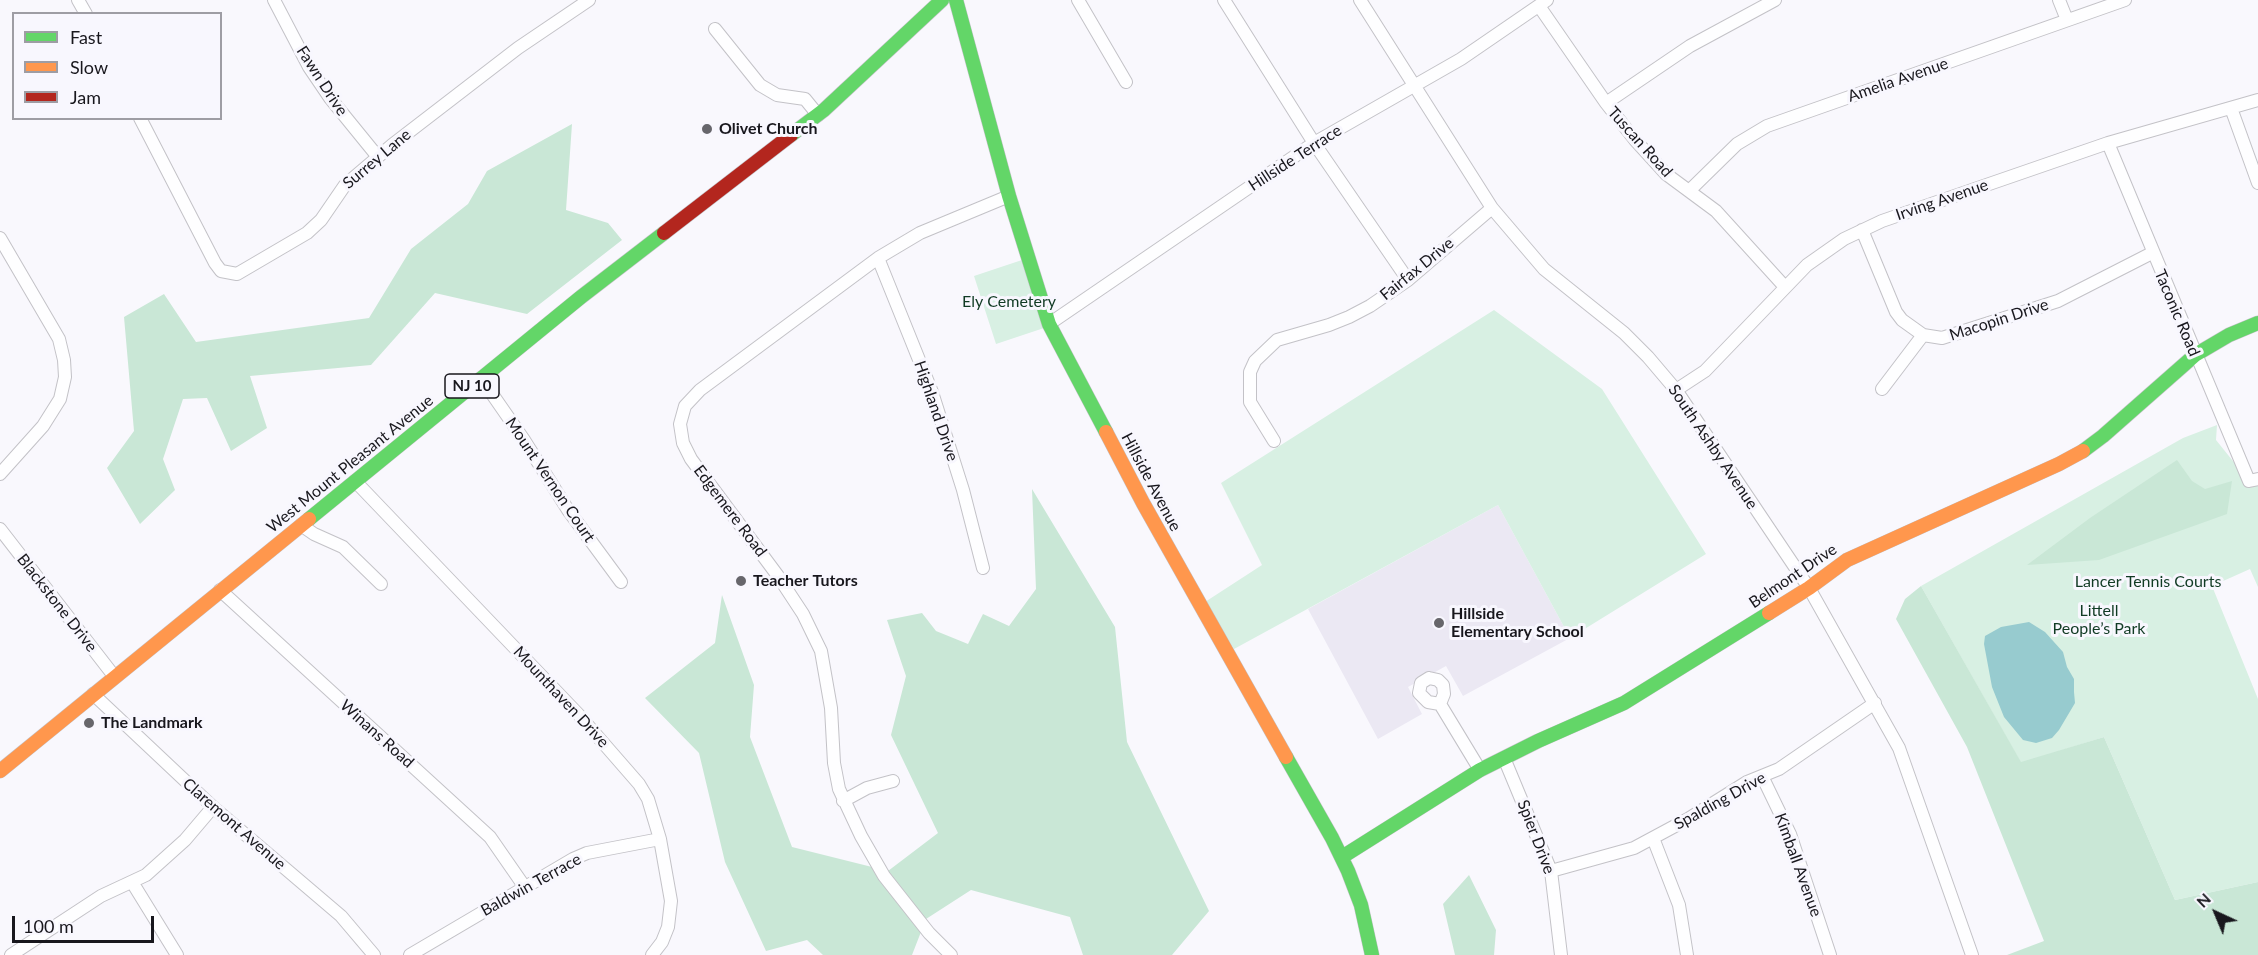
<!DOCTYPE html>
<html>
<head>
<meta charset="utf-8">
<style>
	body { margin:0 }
	#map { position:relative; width:2258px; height:955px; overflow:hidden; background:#f9f8fd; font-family:Lato,sans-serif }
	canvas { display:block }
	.legend { position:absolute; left:12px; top:12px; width:210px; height:108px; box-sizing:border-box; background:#f8f7fe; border:2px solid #9e9da4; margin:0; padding:8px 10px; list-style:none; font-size:18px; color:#18171d }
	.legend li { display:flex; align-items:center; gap:12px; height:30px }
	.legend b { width:30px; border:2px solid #9e9da4 }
	.north { position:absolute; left:2186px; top:883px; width:60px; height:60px; -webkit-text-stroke:4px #f8f7fe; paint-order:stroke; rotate:316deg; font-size:16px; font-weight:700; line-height:24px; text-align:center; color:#18171d }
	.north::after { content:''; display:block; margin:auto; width:21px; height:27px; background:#18171d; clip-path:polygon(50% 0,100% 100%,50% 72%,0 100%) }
	.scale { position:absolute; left:12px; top:916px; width:142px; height:27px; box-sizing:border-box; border:3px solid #18171d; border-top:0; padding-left:8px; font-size:18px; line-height:21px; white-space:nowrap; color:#18171d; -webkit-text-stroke:4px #f8f7fe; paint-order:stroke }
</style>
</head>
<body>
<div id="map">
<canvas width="2258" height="955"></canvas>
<ul class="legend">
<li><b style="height:8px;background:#63d668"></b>Fast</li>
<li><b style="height:8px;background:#ff974d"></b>Slow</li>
<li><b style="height:8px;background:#b3261e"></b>Jam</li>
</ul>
<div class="north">N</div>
<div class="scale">100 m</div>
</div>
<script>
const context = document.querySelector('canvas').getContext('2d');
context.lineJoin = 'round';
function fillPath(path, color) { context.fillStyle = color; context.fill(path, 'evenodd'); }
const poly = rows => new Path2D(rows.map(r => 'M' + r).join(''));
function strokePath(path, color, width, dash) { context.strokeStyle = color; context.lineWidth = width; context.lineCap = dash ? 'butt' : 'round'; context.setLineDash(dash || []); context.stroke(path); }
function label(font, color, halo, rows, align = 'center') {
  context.font = font + ' Lato,sans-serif'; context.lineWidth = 6; context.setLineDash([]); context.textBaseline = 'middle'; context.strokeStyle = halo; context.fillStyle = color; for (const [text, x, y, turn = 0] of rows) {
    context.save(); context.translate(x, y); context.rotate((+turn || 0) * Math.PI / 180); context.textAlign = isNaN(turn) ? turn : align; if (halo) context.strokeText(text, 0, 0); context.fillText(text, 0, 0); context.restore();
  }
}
fillPath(poly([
	[1498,505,1570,638,1463,696,1446,666,1408,687,1422,714,1378,739,1308,609]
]), '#ebe8f3');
fillPath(poly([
	[1022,260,1044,328,996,344,974,276],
	[1494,310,1602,389,1706,554,1570,638,1498,505,1234,649,1205,602,1262,565,1221,483],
	[2217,425,2216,440,2249,481,2258,480,2258,587,2250,569,2212,586,2258,699,2258,882,2175,900,2104,737,2021,763,1921,586,2183,438]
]), '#d8f0e3');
fillPath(poly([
	[572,124,566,210,608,223,622,240,527,314,435,293,371,365,250,376,267,428,231,451,207,398,183,399,163,459,175,490,140,524,107,468,134,431,124,317,164,294,196,342,369,318,411,249,468,204,487,171],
	[2177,460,2192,481,2205,489,2232,481,2227,514,2099,560,2027,565,2090,518],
	[1032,489,1115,627,1127,742,1209,911,1172,955,1083,955,1070,917,971,890,926,919,912,955,823,955,807,940,766,951,725,862,699,753,645,698,715,643,722,595,754,685,750,737,792,847,888,871,938,833,891,735,906,676,887,620,922,613,936,631,968,644,983,614,1009,626,1036,589],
	[1921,586,2021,762,2104,737,2175,900,2258,882,2258,955,2007,955,2044,941,1967,747,1896,619,1905,599],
	[1469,875,1496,930,1494,955,1455,955,1443,904]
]), '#c9e7d6');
fillPath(poly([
	[2029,622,2045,632,2063,652,2067,667,2074,679,2074,692,2075,703,2059,730,2052,738,2036,743,2023,740,2004,717,1992,687,1984,644,1985,636,2001,627]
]), '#97cbcf');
const street = poly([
	[78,0,86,14],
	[274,0,309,67,330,98,378,157],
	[1078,0,1126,82],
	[1224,0,1314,143,1408,280],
	[1360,0,1492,208,1544,269,1624,333,1648,357,1676,390,1809,588,1899,748,1972,955],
	[2059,0,2067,20],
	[1539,6,1606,103,1635,140,1666,174,1716,211,1785,287],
	[715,29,760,85,777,95,805,99,818,115],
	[1606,103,1690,46,1775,0],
	[2231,108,2258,183],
	[140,118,215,263,221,271,237,274,307,233,321,220,345,185,392,145,518,48,589,0],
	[2108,143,2249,481,2258,479],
	[1689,191,1737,144,1767,126,2125,0],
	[1862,230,1896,312,1902,320,1923,335,1942,338,2058,301,2152,253],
	[0,238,59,339,64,360,65,377,60,399,43,426,0,474],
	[878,258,932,392,963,490,983,568],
	[1049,324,1314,143,1461,59,1547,0],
	[481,378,524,440,568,510,621,582],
	[1882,389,1923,335],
	[1676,390,1705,371,1807,265,1844,239,1882,221,2108,143,2258,100],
	[1274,441,1250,402,1250,372,1255,361,1277,340,1329,325,1349,317,1370,306,1408,280,1492,208],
	[355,481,578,714,639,784,648,799,660,839,671,901,668,927,662,942,652,955],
	[301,525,314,534,343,547,381,584],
	[0,529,114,676],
	[220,590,490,837,524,886],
	[1429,678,1438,680,1443,685,1444,694,1440,704,1428,702,1419,693,1421,683,1429,678],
	[93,694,213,807,341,916,374,955],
	[1440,704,1480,770],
	[1504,758,1551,871,1561,955],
	[1762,776,1790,834,1830,955],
	[843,801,867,788,893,781],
	[1653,838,1679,905,1687,955],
	[1551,871,1634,848,1688,819,1747,782,1779,769,1875,703],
	[132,882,177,955],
	[11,955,101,896,146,875,185,840,213,807],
	[410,955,573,859,587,853,660,839],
	[951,955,929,933,884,876,861,836,839,789,834,763,831,708,821,651,803,614,778,576,691,459,683,443,680,424,685,406,700,390,878,258,920,233,1009,196]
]);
const fast = poly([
	[956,0,1009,196,1049,324,1106,432],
	[791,135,824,110,942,0],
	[2083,451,2103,436,2195,355,2229,335,2258,323],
	[309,519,581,297,664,233],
	[1286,757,1332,838,1348,871,1361,905,1372,955],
	[1342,857,1480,770,1538,741,1624,703,1769,613]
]);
const slow = poly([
	[1106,432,1143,503,1286,757],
	[1769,613,1809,588,1847,560,2059,464,2083,451],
	[0,771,309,519]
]);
const jam = poly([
	[664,233,791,135]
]);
strokePath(street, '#c3c2c7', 14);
strokePath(fast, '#c3c2c7', 15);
strokePath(slow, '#c3c2c7', 15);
strokePath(jam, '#c3c2c7', 15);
strokePath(street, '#fefeff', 12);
strokePath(fast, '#63d668', 14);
strokePath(slow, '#ff974d', 14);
strokePath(jam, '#b3261e', 14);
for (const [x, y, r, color] of [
	[707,129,6,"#67666b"],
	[741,581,6,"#67666b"],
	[1439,623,6,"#67666b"],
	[89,723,6,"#67666b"]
]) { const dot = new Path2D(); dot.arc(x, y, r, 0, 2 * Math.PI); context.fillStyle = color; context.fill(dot); strokePath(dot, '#f8f7fe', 2); }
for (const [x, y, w] of [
	[472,386,54]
]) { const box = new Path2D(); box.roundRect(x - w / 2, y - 12, w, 24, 4.5); context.fillStyle = '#f8f7fe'; context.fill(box); strokePath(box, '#18171d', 1.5); }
label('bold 15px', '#18171d', null, [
	["NJ 10",472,386]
]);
label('16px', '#18171d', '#f8f7fe', [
	["Amelia Avenue",1898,80,-19],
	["Fawn Drive",322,81,57],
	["Tuscan Road",1640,142,48],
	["Hillside Terrace",1295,158,-33],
	["Surrey Lane",377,159,-40],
	["Irving Avenue",1942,200,-19],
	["Fairfax Drive",1417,269,-39],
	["Taconic Road",2177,313,67],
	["Macopin Drive",1999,320,-18],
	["Highland Drive",936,411,71],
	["South Ashby Avenue",1713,447,56],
	["West Mount Pleasant Avenue",350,464,-39],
	["Mount Vernon Court",550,480,56],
	["Hillside Avenue",1151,482,62],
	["Edgemere Road",730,511,53],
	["Belmont Drive",1793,576,-34],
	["Blackstone Drive",57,603,52],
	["Mounthaven Drive",561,697,47],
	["Winans Road",377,734,42],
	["Spalding Drive",1720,801,-29],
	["Claremont Avenue",234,824,41],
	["Spier Drive",1536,837,69],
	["Kimball Avenue",1798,865,70],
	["Baldwin Terrace",531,885,-29]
]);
label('bold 16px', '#18171d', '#f8f7fe', [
	["Olivet Church",719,129],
	["Teacher Tutors",753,581],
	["Hillside",1451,614],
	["Elementary School",1451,632],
	["The Landmark",101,723]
], 'left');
label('16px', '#113b24', '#f8f7fe', [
	["Ely Cemetery",1009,302],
	["Lancer Tennis Courts",2148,582],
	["Littell",2099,611],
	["People’s Park",2099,629]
]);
</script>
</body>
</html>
